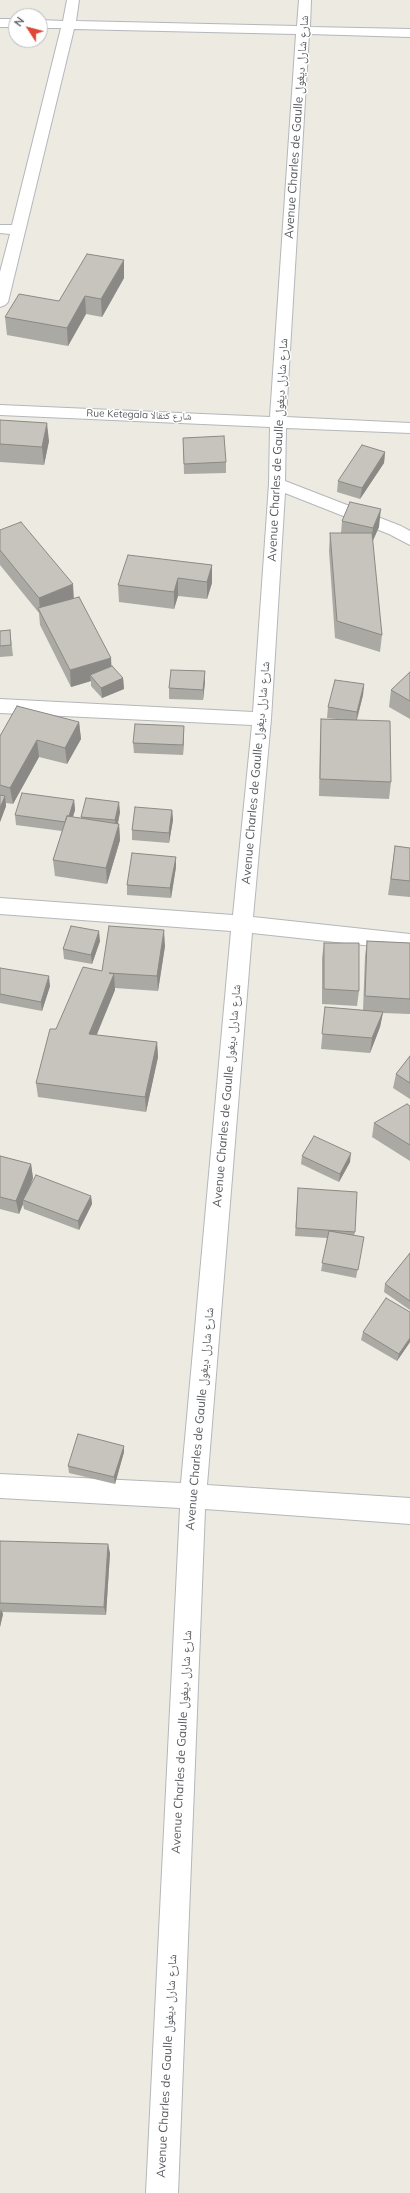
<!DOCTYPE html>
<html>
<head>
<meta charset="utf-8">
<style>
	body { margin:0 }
	#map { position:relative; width:410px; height:2193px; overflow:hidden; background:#eceae1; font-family:Mulish,sans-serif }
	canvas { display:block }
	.north { position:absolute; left:8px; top:8px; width:40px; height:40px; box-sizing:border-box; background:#fff; border:1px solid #bdbec0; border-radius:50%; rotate:306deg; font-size:11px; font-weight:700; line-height:16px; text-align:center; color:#5a5d61 }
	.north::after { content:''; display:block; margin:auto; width:14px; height:18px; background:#de4636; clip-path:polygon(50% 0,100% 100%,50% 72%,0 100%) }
</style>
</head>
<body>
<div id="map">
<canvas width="410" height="2193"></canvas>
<div class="north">N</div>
</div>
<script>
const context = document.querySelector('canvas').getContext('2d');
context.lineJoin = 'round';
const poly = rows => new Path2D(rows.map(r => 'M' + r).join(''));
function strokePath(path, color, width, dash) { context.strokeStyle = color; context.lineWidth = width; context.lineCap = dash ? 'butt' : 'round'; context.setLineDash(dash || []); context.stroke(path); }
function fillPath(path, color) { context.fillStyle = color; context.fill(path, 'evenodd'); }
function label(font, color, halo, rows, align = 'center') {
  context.font = font + ' Mulish,"Noto Naskh Arabic",sans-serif'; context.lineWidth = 3; context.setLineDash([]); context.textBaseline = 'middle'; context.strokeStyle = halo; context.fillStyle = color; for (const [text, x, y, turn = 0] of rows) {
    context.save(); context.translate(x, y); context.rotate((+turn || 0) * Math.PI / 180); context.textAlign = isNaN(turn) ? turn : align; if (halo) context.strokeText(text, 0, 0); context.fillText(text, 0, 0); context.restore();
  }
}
const minor = poly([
	[67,0,79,0,76,21,297,26,299,0,311,0,310,27,410,29,410,37,309,34,286,417,410,423,410,433,286,428,285,481,401,526,410,531,410,545,389,534,285,493,271,719,253,917,410,934,410,950,252,933,207,1485,410,1498,410,1524,205,1509,178,2193,146,2193,180,1508,0,1498,0,1474,181,1483,231,931,0,914,0,898,233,915,252,725,0,713,0,699,253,712,269,484,270,427,0,415,0,405,270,417,296,34,74,29,8,302,5,305,0,307,0,272,10,234,0,233,0,225,12,225,61,28,40,28,40,20,63,21,67,0],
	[0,19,16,19,16,27,0,27,0,19]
]);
strokePath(minor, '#b4b7bb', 2);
fillPath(minor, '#fff');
fillPath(poly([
	[124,278,102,317,86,314,68,346,7,335,5,317,59,301],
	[0,420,49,441,44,465,0,462],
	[183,438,226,462,226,473,184,474],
	[385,452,384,463,360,499,337,492,338,481],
	[342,521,379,527,372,542,382,635,380,652,335,638,329,551,330,533,341,533],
	[0,530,111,658,111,666,123,678,124,689,102,698,91,686,91,681,71,687,40,625,39,613,0,565],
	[212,565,212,583,207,599,178,596,174,609,119,602,118,585],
	[10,630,13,656,0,657,0,631],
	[410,672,410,719,389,707,391,690],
	[205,682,203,700,169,699,169,688],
	[364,684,363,695,357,720,391,782,389,799,319,796,320,736,321,719,336,719,327,718,328,707],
	[79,722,81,739,67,764,39,757,13,804,6,803,6,806,0,822,0,736],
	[184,726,184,736,183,755,134,753,133,743],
	[74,800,75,810,73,817,81,818,81,817,120,812,118,824,119,824,120,840,107,884,55,876,53,860,62,831,16,825,15,815],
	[172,810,173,820,169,843,132,840,132,830],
	[395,846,410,848,410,897,388,895],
	[176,867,171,898,127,895,127,885],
	[100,941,92,964,64,959,63,949],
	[367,941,410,943,410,1014,383,1013,380,1027,370,1053,321,1049,325,1007,363,1010,365,956],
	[324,943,359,991,357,1006,322,1004,322,958],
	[165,946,158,991,115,988,115,990,96,1035,157,1042,158,1057,146,1112,38,1097,36,1083,56,1029,102,971],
	[0,968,50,986,42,1011,0,1003],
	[410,1056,410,1099,393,1088,396,1074],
	[410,1106,410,1161,372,1137,374,1123],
	[0,1156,31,1164,33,1178,30,1187,91,1196,92,1204,79,1230,24,1209,23,1204,19,1214,0,1209],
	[302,1156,350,1162,339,1182,301,1164],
	[298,1188,355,1232,354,1236,364,1237,356,1278,321,1271,327,1238,295,1236],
	[410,1253,410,1310,384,1292,385,1284],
	[363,1332,410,1342,397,1361,361,1340],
	[124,1452,115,1484,69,1473,68,1466],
	[0,1541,110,1553,106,1615,2,1612,3,1614,0,1627]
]), '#aba9a3');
fillPath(poly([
	[124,260,124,278,102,317,101,299],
	[85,296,86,314,68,346,67,328],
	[47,423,49,441,44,465,42,447],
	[385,452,384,463,360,499,362,488],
	[381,509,379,527,371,545,373,528],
	[212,565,212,583,207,599,207,582],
	[178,578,178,596,174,609,174,592],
	[73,584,74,601,40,611,39,598],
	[111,658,112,675,90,675,91,681,71,687,70,670],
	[205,671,205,682,203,700,203,690],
	[123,678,124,689,102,698,101,688],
	[364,684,363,695,356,722,357,712],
	[79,722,81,739,67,764,65,748],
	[184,726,184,736,183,755,183,745],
	[37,740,39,757,13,804,10,788],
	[5,796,6,806,0,822,0,808],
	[74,800,75,810,68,832,67,822],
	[119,802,120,812,116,831,115,820],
	[172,810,173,820,169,843,169,833],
	[119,824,120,840,107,884,106,868],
	[176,857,176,867,171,898,170,888],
	[164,930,165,946,158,991,157,976],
	[99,931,100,941,92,964,91,955],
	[114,974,115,990,91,1049,89,1034],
	[49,976,50,986,42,1011,41,1002],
	[383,1012,380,1027,370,1053,372,1038],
	[157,1042,158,1057,146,1112,145,1097],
	[351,1153,350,1162,339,1182,340,1174],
	[31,1164,33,1178,24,1201,23,1200,23,1204,19,1214,16,1201],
	[91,1196,92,1204,79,1230,78,1221],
	[410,1338,410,1342,397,1361,399,1354],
	[124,1446,124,1452,115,1484,114,1477],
	[108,1544,110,1553,106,1615,104,1607],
	[1,1609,3,1614,0,1627,0,1614]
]), '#8b8985');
const building = poly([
	[87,254,124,260,101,299,85,296,67,328,5,317,19,294,59,301,87,254],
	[0,420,47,423,42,447,0,444,0,420],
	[224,436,226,462,184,464,183,438,224,436],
	[362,445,385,452,362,488,338,481,362,445],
	[350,502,381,509,373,528,342,521,350,502],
	[21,522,73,584,39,598,0,550,0,530,21,522],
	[330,533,372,533,382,635,337,621,330,533],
	[128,555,212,565,207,582,178,578,174,592,118,585,128,555],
	[79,597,111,658,70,670,38,608,79,597],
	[10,630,11,645,0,646,0,631,10,630],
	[112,666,123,678,101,688,90,675,112,666],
	[171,670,205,671,203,690,169,688,171,670],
	[410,672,410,701,391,690,410,672],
	[335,680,364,684,357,712,328,707,335,680],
	[17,706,79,722,65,748,37,740,10,788,0,785,0,736,17,706],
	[321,719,390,721,391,782,320,779,321,719],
	[135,724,184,726,183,745,133,743,135,724],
	[22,793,74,800,69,816,67,816,65,822,15,815,22,793],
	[0,795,5,796,0,808,0,795],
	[86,798,119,802,115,820,81,817,86,798],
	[135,807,172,810,169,833,132,830,135,807],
	[67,816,119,824,106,868,53,860,67,816],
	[395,846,410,848,410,881,391,879,395,846],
	[132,853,176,857,170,888,127,885,132,853],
	[71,926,99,931,91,955,63,949,71,926],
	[109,926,164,930,157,976,109,973,114,974,89,1034,157,1042,145,1097,36,1083,50,1029,56,1029,83,967,102,971,109,926],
	[367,941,410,943,410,999,365,996,367,941],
	[324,943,359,943,359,991,324,989,324,943],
	[0,968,49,976,41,1002,0,994,0,968],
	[325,1007,383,1012,372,1038,322,1034,325,1007],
	[410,1056,410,1083,396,1074,410,1056],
	[407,1104,410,1106,410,1145,374,1123,407,1104],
	[314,1136,351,1153,340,1174,302,1156,314,1136],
	[0,1156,31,1164,16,1201,0,1197,0,1156],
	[36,1175,91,1196,78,1221,23,1200,36,1175],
	[298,1188,357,1192,355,1232,296,1228,298,1188],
	[329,1231,364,1237,358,1270,322,1263,329,1231],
	[410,1253,410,1301,385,1284,410,1253],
	[386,1298,410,1312,410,1338,399,1354,363,1332,386,1298],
	[78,1434,124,1446,114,1477,68,1466,78,1434],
	[0,1541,108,1544,104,1607,0,1603,0,1541]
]);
fillPath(building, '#c7c4be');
strokePath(building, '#8b8985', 1);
label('10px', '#5a5d61', '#fff', [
	["Rue Ketegala شارع كتقالا",139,415,2]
]);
label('12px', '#5a5d61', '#fff', [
	["Avenue Charles de Gaulle شارع شارل ديغول",297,127,-86],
	["Avenue Charles de Gaulle شارع شارل ديغول",278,450,-87],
	["Avenue Charles de Gaulle شارع شارل ديغول",256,773,-85],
	["Avenue Charles de Gaulle شارع شارل ديغول",227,1096,-85],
	["Avenue Charles de Gaulle شارع شارل ديغول",200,1419,-85],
	["Avenue Charles de Gaulle شارع شارل ديغول",182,1742,-87],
	["Avenue Charles de Gaulle شارع شارل ديغول",167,2066,-87]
]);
</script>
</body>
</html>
